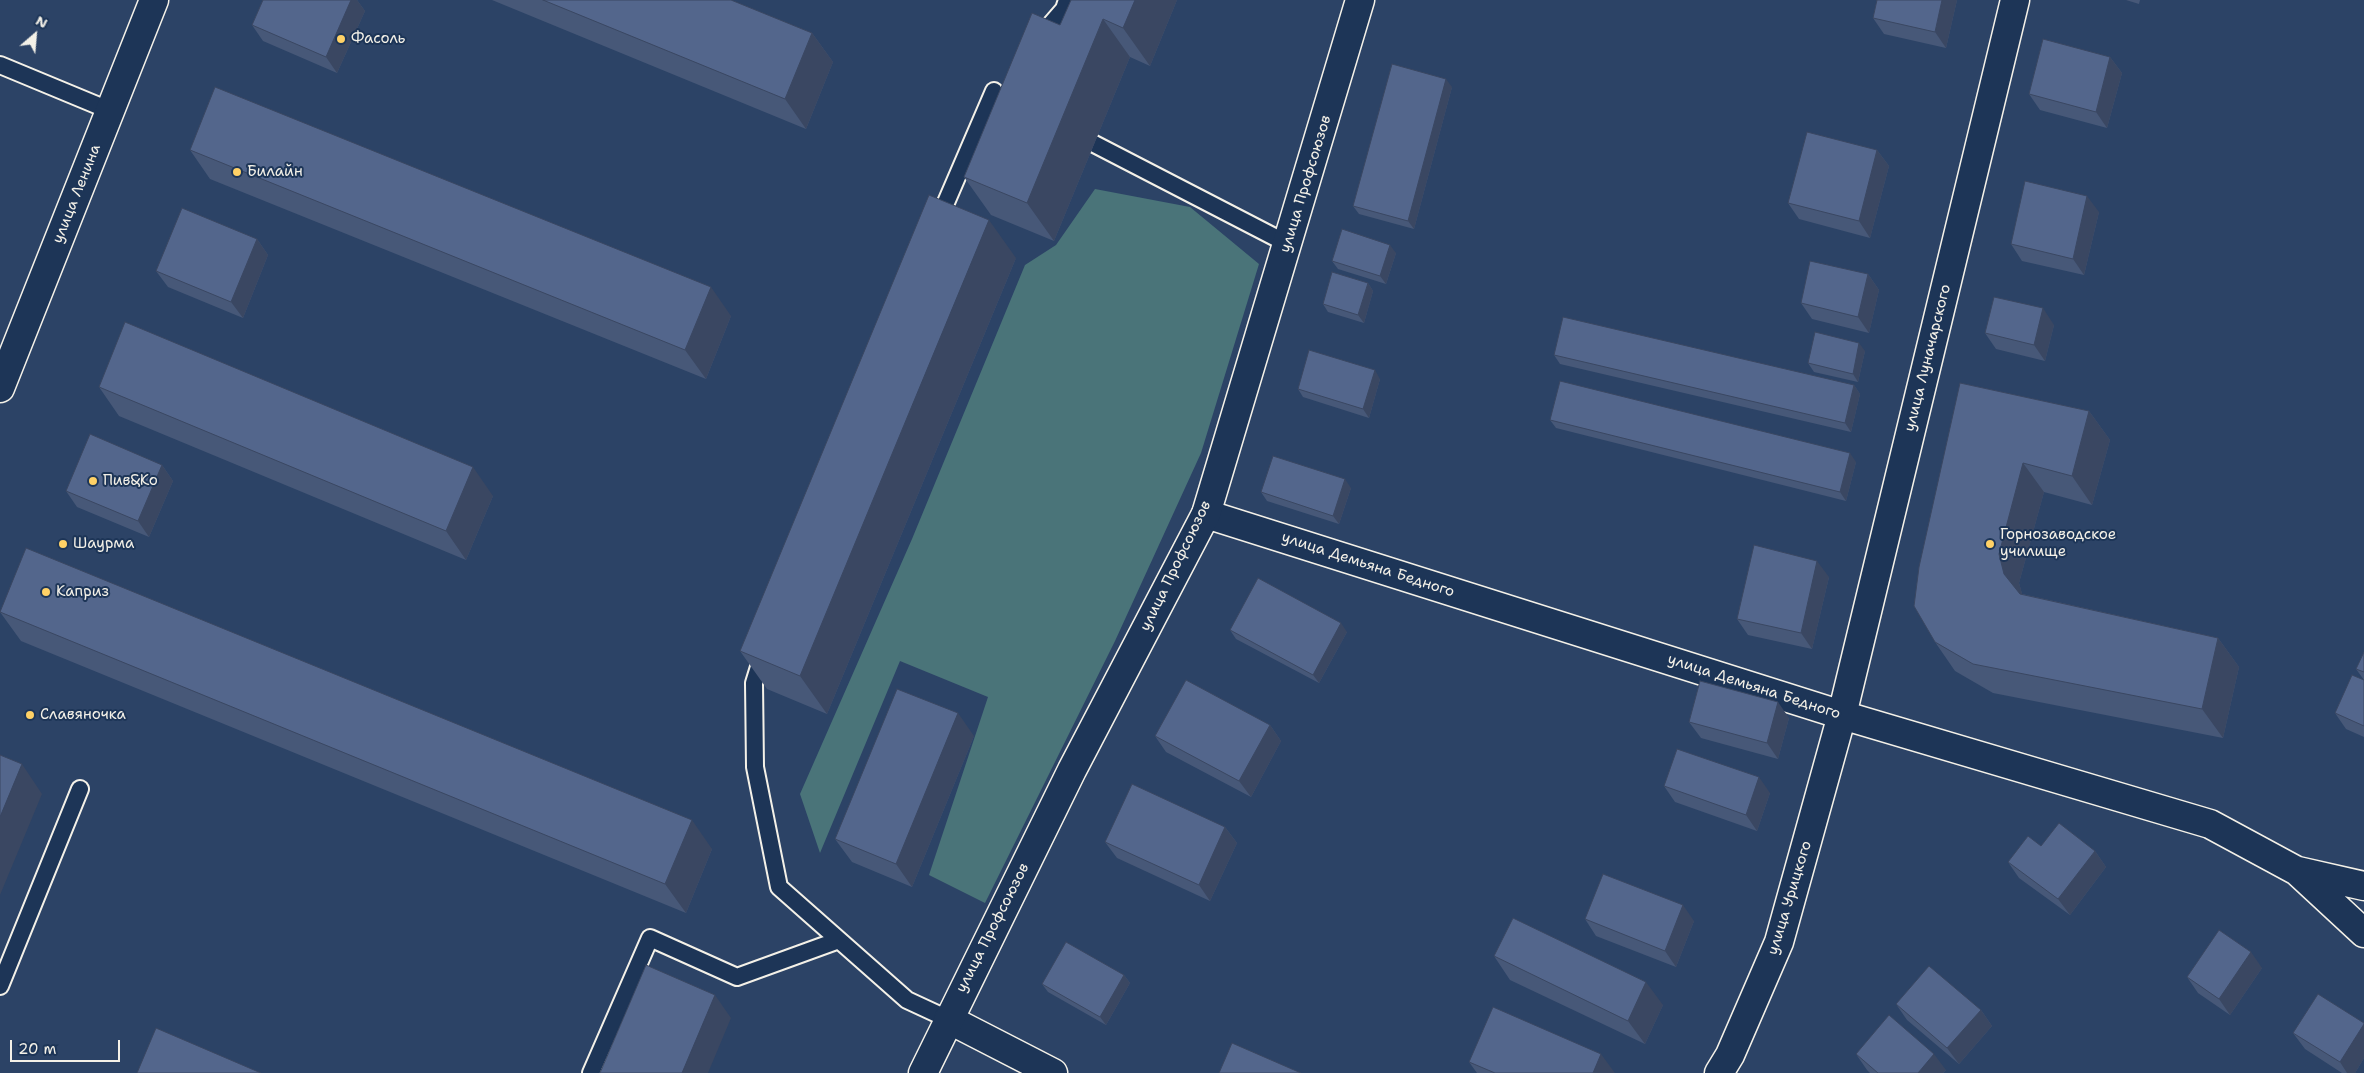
<!DOCTYPE html>
<html>
<head>
<meta charset="utf-8">
<style>
	body { margin:0 }
	#map { position:relative; width:2364px; height:1073px; overflow:hidden; background:#2c4366; font-family:"Shantell Sans",sans-serif }
	canvas { display:block }
	.north { position:absolute; left:10px; top:10px; width:50px; height:50px; -webkit-text-stroke:4px #1d3557; paint-order:stroke; rotate:27deg; font-size:14px; font-weight:700; line-height:20px; text-align:center; color:#f4f1e8 }
	.north::after { content:''; display:block; margin:auto; width:18px; height:22px; background:#f4f1e8; clip-path:polygon(50% 0,100% 100%,50% 72%,0 100%) }
	.scale { position:absolute; left:10px; top:1040px; width:110px; height:22px; box-sizing:border-box; border:2px solid #f4f1e8; border-top:0; padding-left:6px; font-size:15px; line-height:18px; white-space:nowrap; color:#f4f1e8; -webkit-text-stroke:4px #1d3557; paint-order:stroke }
</style>
</head>
<body>
<div id="map">
<canvas width="2364" height="1073"></canvas>
<div class="north">N</div>
<div class="scale">20 m</div>
</div>
<script>
const context = document.querySelector('canvas').getContext('2d');
context.lineJoin = 'round';
function fillPath(path, color) { context.fillStyle = color; context.fill(path, 'evenodd'); }
const poly = rows => new Path2D(rows.map(r => 'M' + r).join(''));
function strokePath(path, color, width, dash) { context.strokeStyle = color; context.lineWidth = width; context.lineCap = dash ? 'butt' : 'round'; context.setLineDash(dash || []); context.stroke(path); }
function label(font, color, halo, rows, align = 'center') {
  context.font = font + ' "Shantell Sans",sans-serif'; context.lineWidth = 4; context.setLineDash([]); context.textBaseline = 'middle'; context.strokeStyle = halo; context.fillStyle = color; for (const [text, x, y, turn = 0] of rows) {
    context.save(); context.translate(x, y); context.rotate((+turn || 0) * Math.PI / 180); context.textAlign = isNaN(turn) ? turn : align; if (halo) context.strokeText(text, 0, 0); context.fillText(text, 0, 0); context.restore();
  }
}
fillPath(poly([
	[1095,189,1190,207,1259,264,1201,453,1115,641,985,903,929,875,988,697,900,661,820,853,800,794,912,539,1025,265,1056,245]
]), '#4a7479');
const service = poly([
	[1038,39,1064,9,1067,0],
	[0,65,111,111],
	[1075,134,1288,244],
	[938,221,994,91],
	[763,654,754,683,755,767,779,887,907,1000,948,1019],
	[0,986,80,789],
	[591,1073,650,938,737,977,839,940]
]);
const minor = poly([
	[1206,514,1842,715,2210,824,2297,871,2364,933],
	[2298,871,2364,886],
	[948,1019,1053,1073],
	[1719,1073,1730,1055,1779,942,1842,715,2015,0]
]);
const tertiary = poly([
	[923,1073,1072,770,1206,514,1360,0]
]);
const primary = poly([
	[0,388,154,0]
]);
strokePath(service, '#f4f1e8', 20);
strokePath(minor, '#f4f1e8', 31);
strokePath(tertiary, '#f4f1e8', 31);
strokePath(primary, '#f4f1e8', 31);
strokePath(service, '#1d3557', 16);
strokePath(minor, '#1d3557', 28);
strokePath(tertiary, '#1d3557', 28);
strokePath(primary, '#1d3557', 28);
fillPath(poly([
	[263,0,357,0,365,11,337,73,263,41,252,25],
	[492,0,731,0,812,33,833,62,806,129],
	[1177,0,1150,66,1130,57,1054,241,991,215,964,177,1060,25],
	[1877,0,1957,0,1946,48,1884,34,1873,18],
	[2126,0,2140,0,2139,4],
	[2110,57,2122,73,2107,128,2040,110,2029,94],
	[1452,87,1414,229,1359,214,1353,206],
	[190,150,731,316,706,379,210,179],
	[1877,150,1889,166,1870,238,1799,219,1788,203],
	[2099,212,2084,275,2022,261,2011,244],
	[257,239,268,255,243,318,168,287,156,271],
	[1396,253,1386,284,1338,269,1332,261],
	[1016,258,827,714,767,689,740,651],
	[1868,274,1879,290,1869,333,1812,319,1801,303],
	[1368,283,1373,291,1364,323,1328,312,1323,304],
	[2054,325,2045,361,1996,349,1985,333],
	[1865,351,1858,382,1814,372,1808,363],
	[1554,355,1854,385,1860,394,1851,432,1560,364],
	[1380,379,1369,418,1303,397,1298,389],
	[1960,383,2089,411,2110,440,2092,505,2044,492,2019,583,2022,594,2218,638,2239,667,2223,738,1993,693,1955,671,1935,642],
	[99,387,493,496,466,560,119,416],
	[1550,420,1856,462,1846,501,1556,428],
	[162,465,173,481,149,537,77,507,66,491],
	[1351,488,1339,524,1267,501,1261,492],
	[1829,577,1812,649,1748,635,1737,619],
	[0,612,712,849,686,913,21,641],
	[1230,630,1347,632,1319,683,1236,639],
	[2364,652,2364,680,2356,669],
	[2364,680,2364,737,2346,729,2335,713],
	[1789,718,1778,759,1701,738,1689,722],
	[1270,725,1281,741,1251,797,1166,752,1155,736],
	[974,736,912,887,852,862,835,839],
	[1664,786,1770,793,1757,831,1675,802],
	[1225,827,1237,843,1210,901,1117,858,1105,842],
	[2041,846,2095,851,2106,867,2070,915,2019,878,2008,862],
	[1585,919,1694,921,1676,967,1596,936],
	[1494,956,1663,1005,1645,1044,1510,980],
	[2262,968,2230,1015,2198,993,2187,977],
	[1124,975,1130,983,1106,1025,1048,992,1042,984],
	[1896,1004,1981,1010,1992,1026,1959,1064,1907,1020],
	[2364,1023,2364,1058,2355,1073,2342,1073,2305,1049,2293,1033],
	[1856,1054,1946,1070,1943,1073,1870,1073,1867,1070],
	[1469,1062,1615,1073,1477,1073]
]), '#475878');
fillPath(poly([
	[351,0,357,0,365,11,337,73,326,57],
	[1135,0,1177,0,1150,66,1123,28],
	[1942,0,1957,0,1946,48,1935,32],
	[1103,19,1130,57,1054,241,1027,203],
	[812,33,833,62,806,129,785,99],
	[2110,57,2122,73,2107,128,2096,112],
	[1446,79,1452,87,1414,229,1408,221],
	[1877,150,1889,166,1870,238,1859,221],
	[2087,196,2099,212,2084,275,2073,259],
	[989,220,1016,258,827,714,800,676],
	[257,239,268,255,243,318,231,302],
	[1390,245,1396,253,1386,284,1380,276],
	[1868,274,1879,290,1869,333,1858,317],
	[1368,283,1373,291,1364,323,1358,315],
	[711,287,731,316,706,379,685,350],
	[2043,308,2054,325,2045,361,2034,345],
	[1859,343,1865,351,1858,382,1853,374],
	[1375,370,1380,379,1369,418,1363,409],
	[1854,385,1860,394,1851,432,1845,423],
	[2089,411,2110,440,2092,505,2072,476],
	[1850,453,1856,462,1846,501,1840,492],
	[2023,463,2044,492,2019,583,2025,604,2004,574,1999,554],
	[162,465,173,481,149,537,138,521],
	[473,467,493,496,466,560,446,531],
	[1345,479,1351,488,1339,524,1333,516],
	[1817,561,1829,577,1812,649,1801,633],
	[1341,623,1347,632,1319,683,1313,675],
	[2218,638,2239,667,2223,738,2202,709],
	[1778,702,1789,718,1778,759,1767,743],
	[958,713,974,736,912,887,896,864],
	[1270,725,1281,741,1251,797,1239,781],
	[22,764,42,794,0,895,0,817],
	[1759,777,1770,793,1757,831,1746,815],
	[692,820,712,849,686,913,665,884],
	[1225,827,1237,843,1210,901,1199,885],
	[2095,851,2106,867,2070,915,2058,899],
	[1683,905,1694,921,1676,967,1665,951],
	[2251,952,2262,968,2230,1015,2219,999],
	[1124,975,1130,983,1106,1025,1100,1017],
	[1646,982,1663,1005,1645,1044,1628,1021],
	[715,995,731,1018,708,1073,682,1073],
	[1981,1010,1992,1026,1959,1064,1947,1048],
	[2364,1024,2364,1058,2355,1073,2347,1073,2340,1062],
	[1601,1054,1615,1073,1593,1073],
	[1934,1054,1946,1070,1943,1073,1918,1073]
]), '#3a4762');
const building = poly([
	[263,0,351,0,326,57,252,25,263,0],
	[543,0,731,0,812,33,785,99,543,0],
	[1071,0,1135,0,1123,28,1103,19,1027,203,964,177,1032,13,1060,25,1071,0],
	[1877,0,1942,0,1935,32,1873,18,1877,0],
	[2043,39,2110,57,2096,112,2029,94,2043,39],
	[1392,64,1446,79,1408,221,1353,206,1392,64],
	[215,87,711,287,685,350,190,150,215,87],
	[1807,132,1877,150,1859,221,1788,203,1807,132],
	[2025,181,2087,196,2073,259,2011,244,2025,181],
	[929,195,989,220,800,676,740,651,929,195],
	[182,208,257,239,231,302,156,271,182,208],
	[1342,229,1390,245,1380,276,1332,261,1342,229],
	[1810,261,1868,274,1858,317,1801,303,1810,261],
	[1332,272,1368,283,1358,315,1323,304,1332,272],
	[1994,297,2043,308,2034,345,1985,333,1994,297],
	[1563,317,1854,385,1845,423,1554,355,1563,317],
	[125,322,473,467,446,531,99,387,125,322],
	[1815,332,1859,343,1853,374,1808,363,1815,332],
	[1309,350,1375,370,1363,409,1298,389,1309,350],
	[1560,381,1850,453,1840,492,1550,420,1560,381],
	[1960,383,2089,411,2072,476,2023,463,1999,554,2004,574,2020,594,2218,638,2202,709,1973,664,1935,642,1914,606,1919,567,1960,383],
	[90,434,162,465,138,521,66,491,90,434],
	[1273,456,1345,479,1333,516,1261,492,1273,456],
	[1754,545,1817,561,1801,633,1737,619,1754,545],
	[26,548,692,820,665,884,0,612,26,548],
	[1258,578,1341,623,1313,675,1230,630,1258,578],
	[2364,652,2364,672,2356,669,2364,652],
	[2352,675,2364,680,2364,726,2335,713,2352,675],
	[1186,680,1270,725,1239,781,1155,736,1186,680],
	[1700,681,1778,702,1767,743,1689,722,1700,681],
	[897,689,958,713,896,864,835,839,897,689],
	[1677,749,1759,777,1746,815,1664,786,1677,749],
	[0,755,22,764,0,817,0,755],
	[1132,784,1225,827,1199,885,1105,842,1132,784],
	[2059,823,2095,851,2058,899,2008,862,2028,836,2041,846,2059,823],
	[1603,874,1683,905,1665,951,1585,919,1603,874],
	[1513,918,1646,982,1628,1021,1494,956,1513,918],
	[2219,930,2251,952,2219,999,2187,977,2219,930],
	[1066,942,1124,975,1100,1017,1042,984,1066,942],
	[646,965,715,995,682,1073,600,1073,646,965],
	[1929,966,1981,1010,1947,1048,1896,1004,1929,966],
	[2318,994,2364,1023,2364,1024,2340,1062,2293,1033,2318,994],
	[1493,1007,1601,1054,1593,1073,1495,1073,1469,1062,1493,1007],
	[1889,1015,1934,1054,1918,1073,1878,1073,1856,1054,1889,1015],
	[156,1028,261,1073,137,1073,156,1028],
	[1232,1043,1301,1073,1219,1073,1232,1043]
]);
fillPath(building, '#53668c');
strokePath(building, '#3a4762', 1);
for (const [x, y, r, color] of [
	[341,39,5,"#ffd166"],
	[237,172,5,"#ffd166"],
	[93,481,5,"#ffd166"],
	[63,544,5,"#ffd166"],
	[1990,544,5,"#ffd166"],
	[46,592,5,"#ffd166"],
	[30,715,5,"#ffd166"]
]) { const dot = new Path2D(); dot.arc(x, y, r, 0, 2 * Math.PI); context.fillStyle = color; context.fill(dot); strokePath(dot, '#1d3557', 2); }
label('15px', '#f4f1e8', '#1d3557', [
	["Фасоль",351,39],
	["Билайн",247,172],
	["Пив&Ко",103,481],
	["Горнозаводское",2000,535],
	["училище",2000,552],
	["Шаурма",73,544],
	["Каприз",56,592],
	["Славяночка",40,715]
], 'left');
label('15px', '#f4f1e8', '#1d3557', [
	["улица Профсоюзов",1306,184,-73],
	["улица Ленина",77,194,-68],
	["улица Луначарского",1928,358,-76],
	["улица Демьяна Бедного",1368,565,18],
	["улица Профсоюзов",1176,566,-64],
	["улица Демьяна Бедного",1754,687,18],
	["улица Урицкого",1790,898,-73],
	["улица Профсоюзов",993,928,-63]
]);
</script>
</body>
</html>
